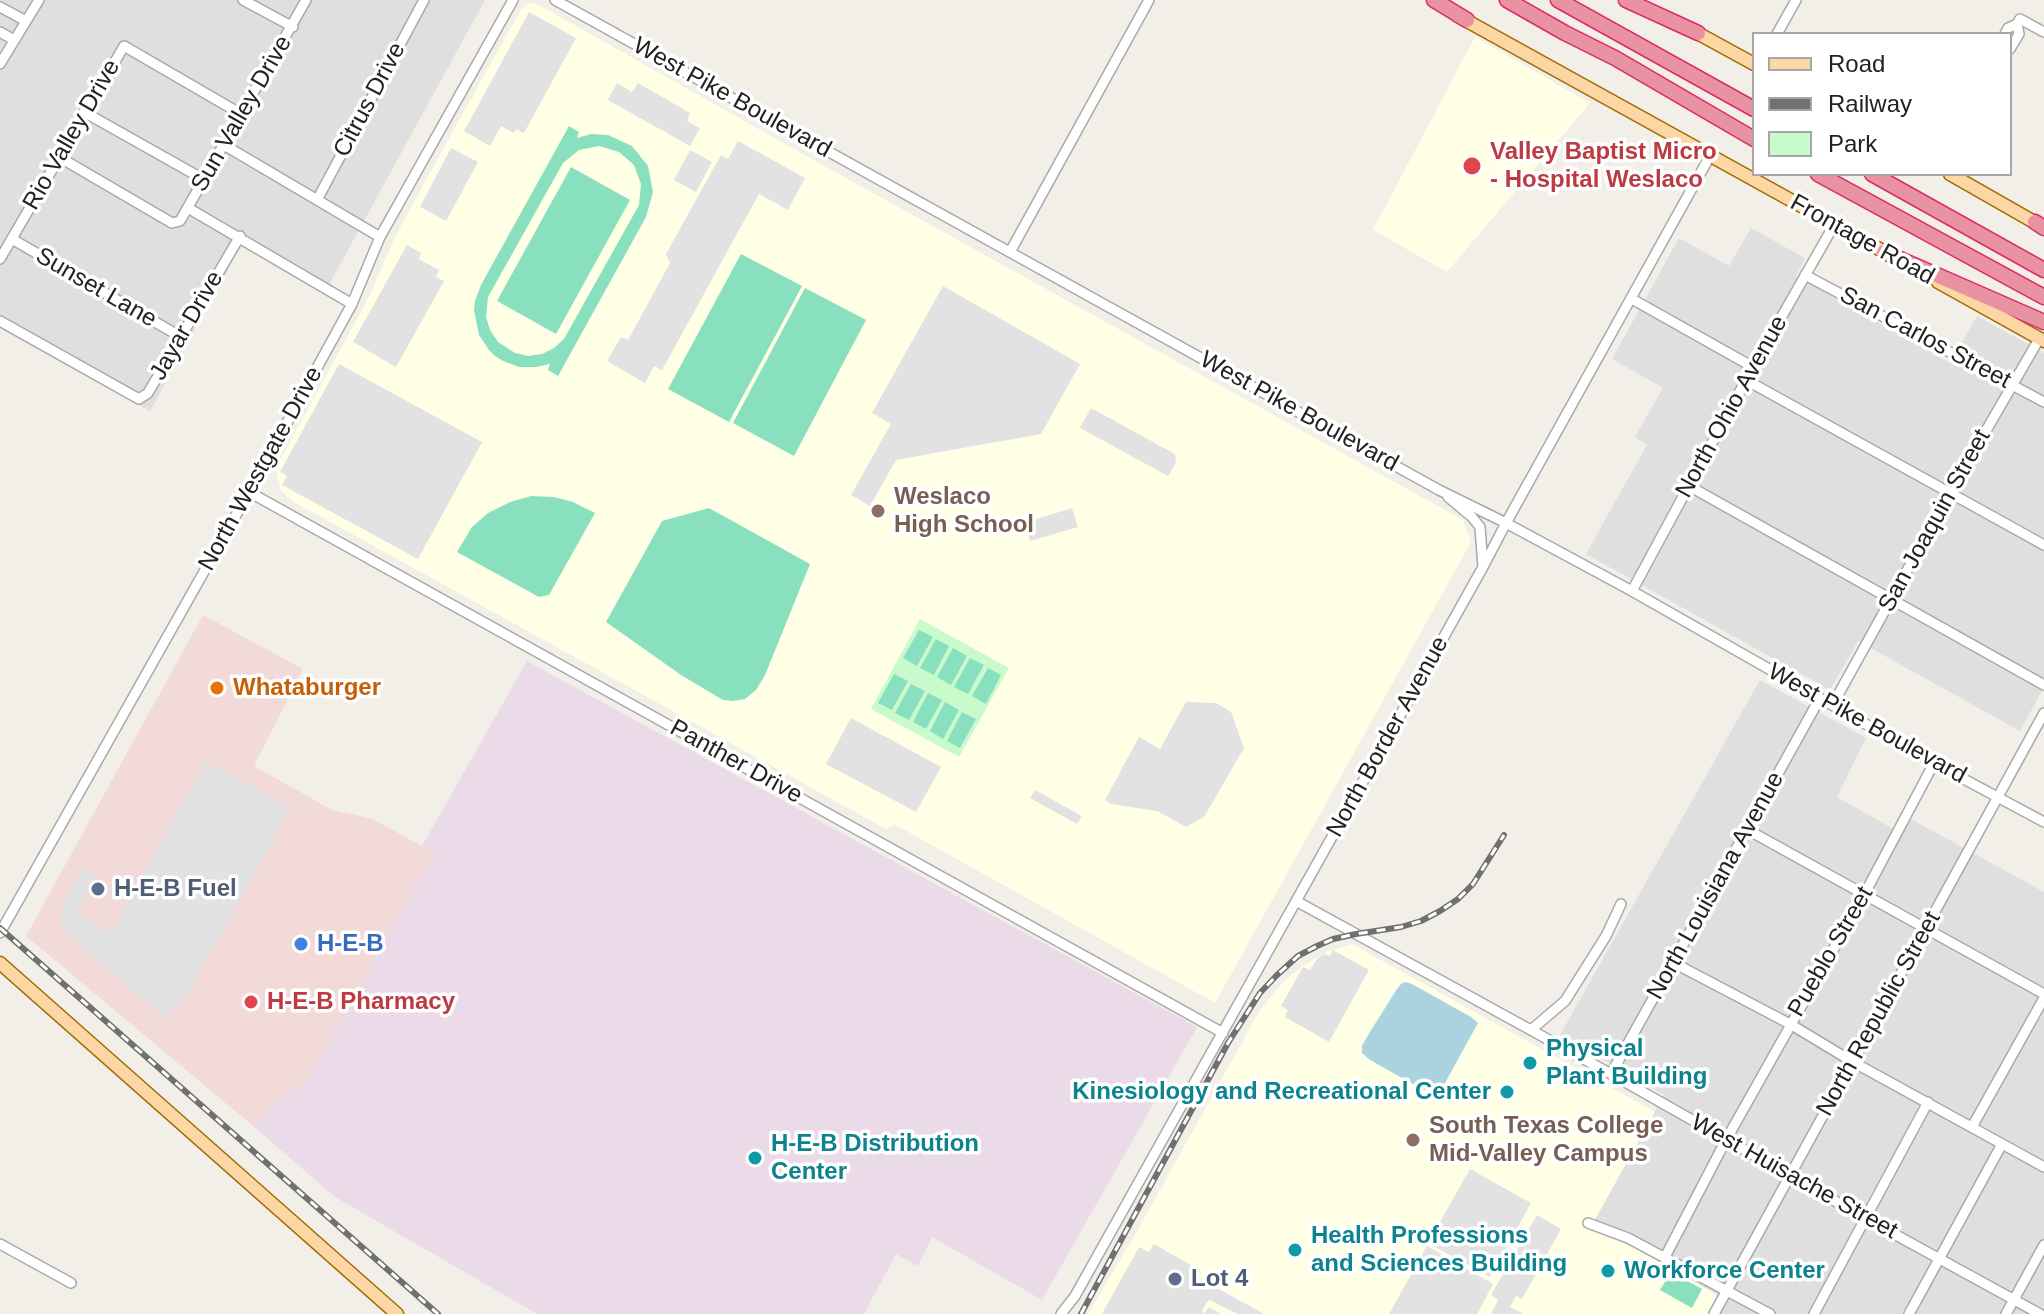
<!DOCTYPE html>
<html>
<head>
<meta charset="utf-8">
<style>
	body { margin:0 }
	#map { position:relative; width:2044px; height:1314px; overflow:hidden; background:#f2efe9; font-family:Helvetica,sans-serif }
	canvas { display:block }
	.legend { position:absolute; left:1752px; top:32px; width:260px; height:144px; box-sizing:border-box; background:#fff; border:2px solid #a7a7a7; margin:0; padding:10px 14px; list-style:none; font-size:24px; color:#222 }
	.legend li { display:flex; align-items:center; gap:16px; height:40px }
	.legend b { width:40px; border:2px solid #a7a7a7 }
</style>
</head>
<body>
<div id="map">
<canvas width="2044" height="1314"></canvas>
<ul class="legend">
<li><b style="height:10px;background:#fcd6a4"></b>Road</li>
<li><b style="height:10px;background:#707070"></b>Railway</li>
<li><b style="height:22px;background:#c8facc"></b>Park</li>
</ul>
</div>
<script>
const context = document.querySelector('canvas').getContext('2d');
context.lineJoin = 'round';
function fillPath(path, color) { context.fillStyle = color; context.fill(path, 'evenodd'); }
const poly = rows => new Path2D(rows.map(r => 'M' + r).join(''));
function strokePath(path, color, width, dash) { context.strokeStyle = color; context.lineWidth = width; context.lineCap = dash ? 'butt' : 'round'; context.setLineDash(dash || []); context.stroke(path); }
function label(font, color, halo, rows, align = 'center') {
  context.font = font + ' Helvetica,sans-serif'; context.lineWidth = 7; context.setLineDash([]); context.textBaseline = 'middle'; context.strokeStyle = halo; context.fillStyle = color; for (const [text, x, y, turn = 0] of rows) {
    context.save(); context.translate(x, y); context.rotate((+turn || 0) * Math.PI / 180); context.textAlign = isNaN(turn) ? turn : align; if (halo) context.strokeText(text, 0, 0); context.fillText(text, 0, 0); context.restore();
  }
}
fillPath(poly([
	[0,0,485,0,325,292,242,244,150,411,0,328],
	[1751,228,1805,258,1796,276,1950,363,1977,316,2044,353,2044,687,2020,731,1858,641,1830,690,1586,554,1647,445,1635,437,1663,388,1612,359,1679,238,1729,266],
	[1760,680,1866,738,1837,797,1902,834,1911,819,2044,892,2044,1314,1707,1314,1716,1297,1589,1230,1664,1095,1560,1035]
]), '#e0dfdf');
fillPath(poly([
	[203,615,303,669,254,766,332,810,373,819,434,853,307,1081,276,1101,253,1126,26,936]
]), '#f2dad9');
fillPath(poly([
	[527,661,1197,1027,1042,1300,932,1237,918,1266,896,1254,864,1314,537,1314,335,1197,253,1126,276,1101,307,1081,434,853,422,846]
]), '#ebdbe8');
fillPath(poly([
	[532,3,539,5,817,162,1463,520,1471,542,1215,1003,894,824,886,829,294,502,281,491,276,470,280,460,368,299,396,235,464,111,521,10,527,4],
	[1475,37,1590,103,1447,272,1373,230],
	[1352,944,1655,1112,1589,1230,1631,1246,1716,1294,1716,1297,1707,1314,1088,1314,1139,1228,1260,1010,1285,980,1304,965,1329,951]
]), '#ffffe5');
fillPath(poly([
	[920,619,1009,668,959,757,871,709]
]), '#c8facc');
fillPath(poly([
	[569,126,579,132,577,138,591,134,608,135,632,146,648,166,653,192,646,217,558,376,548,370,550,364,536,367,519,367,503,361,495,356,489,350,479,335,474,310,475,301,481,285],
	[599,146,619,152,634,165,641,184,639,205,564,339,554,348,542,354,528,356,515,353,498,342,490,330,486,317,488,297,563,163,579,150],
	[571,167,630,200,556,334,497,301],
	[741,254,802,286,729,422,668,389],
	[805,288,866,320,794,456,733,423],
	[531,496,554,497,573,502,595,513,549,595,539,597,457,552,472,527,488,513,510,502],
	[709,508,810,564,765,675,756,690,745,699,733,701,723,700,681,675,606,622,662,521],
	[919,630,933,637,917,666,903,658],
	[936,639,949,646,934,675,920,668],
	[953,648,967,656,951,685,937,677],
	[970,658,984,665,968,694,954,687],
	[988,668,1001,675,986,704,972,696],
	[894,674,908,681,892,710,878,703],
	[911,684,925,691,909,720,895,713],
	[928,693,942,700,926,729,913,722],
	[945,702,959,710,943,739,930,731],
	[962,712,976,719,960,748,947,741],
	[1671,1272,1702,1289,1692,1308,1660,1290]
]), '#88e0be');
fillPath(poly([
	[529,12,576,38,524,133,516,129,514,133,501,126,490,146,464,131],
	[617,83,632,92,638,83,690,113,687,121,700,128,690,146,608,100],
	[738,141,805,178,788,210,759,194,662,370,654,366,645,383,607,361,621,337,628,340,670,263,666,254,721,155,728,159],
	[451,148,478,162,446,221,420,207],
	[690,150,712,162,696,192,674,180],
	[407,245,421,253,419,259,439,270,436,277,444,281,396,367,353,342],
	[943,286,1080,364,1041,434,896,460,870,506,851,495,891,424,872,413],
	[339,364,482,442,418,559,282,485,287,476,280,472],
	[1091,408,1175,454,1176,463,1168,476,1080,428],
	[1072,508,1078,527,1030,541,1024,523],
	[1186,702,1216,703,1231,712,1244,748,1204,817,1186,827,1157,811,1111,804,1105,800,1139,737,1160,749],
	[851,718,941,767,916,812,826,764],
	[205,762,291,807,185,999,164,1017,66,933,59,914,82,867,96,876,77,913,111,933],
	[1035,790,1082,816,1077,824,1030,798],
	[1333,950,1369,970,1329,1042,1285,1017,1288,1010,1281,1006,1303,967,1310,970,1317,959,1324,954,1330,956],
	[1470,1169,1531,1203,1490,1277,1428,1243],
	[1537,1215,1561,1229,1522,1299,1516,1296,1510,1307,1524,1314,1491,1314,1498,1300,1491,1295],
	[1154,1244,1201,1271,1199,1278,1264,1314,1237,1314,1210,1300,1206,1303,1202,1312,1205,1313,1209,1307,1221,1314,1102,1314,1139,1247,1149,1252],
	[1427,1246,1493,1284,1477,1314,1389,1314]
]), '#e2e2e2');
fillPath(poly([
	[1405,982,1412,984,1471,1017,1478,1023,1445,1083,1436,1091,1431,1092,1420,1088,1370,1060,1362,1053,1362,1046,1368,1035,1397,989,1401,984]
]), '#aad3df');
const minor = poly([
	[243,0,293,27],
	[555,0,1439,490,1506,523,1632,591,1934,763,2044,822],
	[0,7,26,21],
	[0,32,14,40],
	[1777,34,1796,0],
	[2005,34,2008,28,2017,24,2020,19,2044,32],
	[2010,49,2019,34,2017,24],
	[0,64,39,0],
	[84,112,203,179],
	[224,145,380,237],
	[59,157,172,223,180,221,306,0],
	[317,200,424,0],
	[188,208,352,304],
	[12,239,181,337],
	[1010,252,1149,0],
	[0,259,124,46,241,114],
	[1805,275,2044,402],
	[1632,299,1753,367],
	[0,321,139,399,148,393,240,236],
	[1746,380,2044,545],
	[1689,486,2044,685],
	[249,492,1223,1033],
	[1448,497,1472,517,1480,527,1483,567],
	[1632,591,1753,367,1834,225],
	[1833,704,1950,493,2039,339],
	[1748,830,2044,994],
	[1296,901,1611,1074,1865,1218,2040,1314],
	[0,933,249,492,352,304,380,237,513,0],
	[1672,962,1790,1024,1853,1062,2044,1167],
	[1531,1030,1565,1001,1606,936,1621,904],
	[1611,1074,1820,698],
	[1972,1127,2044,998],
	[1588,1223,1628,1238,1770,1314],
	[0,1244,71,1283],
	[1665,1257,1726,1140,1864,895,1934,763],
	[1061,1314,1075,1296,1483,567,1506,523,1710,156],
	[1714,1314,2044,713],
	[1814,1314,1928,1102],
	[1909,1314,2002,1144],
	[2006,1314,2044,1245]
]);
const major = poly([
	[1458,16,1890,255],
	[1690,29,1754,64],
	[1950,174,2041,226],
	[1938,282,2044,341],
	[0,963,397,1314]
]);
const highway = poly([
	[1434,0,1467,20],
	[1507,0,1565,33,1615,58,1754,139],
	[1558,0,1754,109],
	[1626,0,1698,33],
	[1818,174,2044,297],
	[1872,174,2044,270],
	[2035,222,2044,228],
	[1884,252,2044,322]
]);
strokePath(minor, '#a9a9a9', 12);
strokePath(major, '#a06b00', 15);
strokePath(highway, '#dc2a67', 17);
strokePath(minor, '#fff', 9);
strokePath(major, '#fcd6a4', 12);
strokePath(highway, '#e892a2', 14);
const rail = poly([
	[0,928,438,1314],
	[1081,1314,1228,1043,1260,993,1277,975,1298,956,1317,946,1333,939,1356,934,1401,927,1421,921,1440,911,1458,899,1473,884,1504,835]
]);
strokePath(rail, '#707070', 6);
strokePath(rail, '#fff', 3, [9]);
for (const [x, y, r, color] of [
	[1472,166,10,"#e0444e"],
	[878,511,8,"#8d6e63"],
	[217,688,8,"#e8710a"],
	[98,889,8,"#5c6f8a"],
	[301,944,8,"#3f7fe0"],
	[251,1002,8,"#e0444e"],
	[1530,1063,8,"#0f9aa8"],
	[1507,1092,8,"#0f9aa8"],
	[1413,1140,8,"#8d6e63"],
	[755,1158,8,"#0f9aa8"],
	[1295,1250,8,"#0f9aa8"],
	[1608,1271,8,"#0f9aa8"],
	[1175,1279,8,"#5c6f8a"]
]) { const dot = new Path2D(); dot.arc(x, y, r, 0, 2 * Math.PI); context.fillStyle = color; context.fill(dot); strokePath(dot, '#fff', 3); }
label('24px', '#222', '#fff', [
	["West Pike Boulevard",732,98,29],
	["Citrus Drive",370,100,-62],
	["Sun Valley Drive",242,114,-60],
	["Rio Valley Drive",72,135,-60],
	["Frontage Road",1862,240,29],
	["Sunset Lane",96,288,30],
	["Jayar Drive",187,326,-60],
	["San Carlos Street",1925,338,28],
	["North Ohio Avenue",1732,407,-61],
	["West Pike Boulevard",1299,412,29],
	["North Westgate Drive",261,469,-61],
	["San Joaquin Street",1935,521,-61],
	["West Pike Boulevard",1867,724,29],
	["North Border Avenue",1388,737,-61],
	["Panther Drive",736,762,29],
	["North Louisiana Avenue",1716,886,-61],
	["Pueblo Street",1831,952,-60],
	["North Republic Street",1879,1014,-61],
	["West Huisache Street",1794,1177,29]
]);
label('bold 24px', '#be3a42', '#fff', [
	["Valley Baptist Micro",1490,152],
	["- Hospital Weslaco",1490,180],
	["H-E-B Pharmacy",267,1002]
], 'left');
label('bold 24px', '#785e54', '#fff', [
	["Weslaco",894,497],
	["High School",894,525],
	["South Texas College",1429,1126],
	["Mid-Valley Campus",1429,1154]
], 'left');
label('bold 24px', '#c56008', '#fff', [
	["Whataburger",233,688]
], 'left');
label('bold 24px', '#4e5e75', '#fff', [
	["H-E-B Fuel",114,889],
	["Lot 4",1191,1279]
], 'left');
label('bold 24px', '#366cbe', '#fff', [
	["H-E-B",317,944]
], 'left');
label('bold 24px', '#0d838f', '#fff', [
	["Physical",1546,1049],
	["Plant Building",1546,1077],
	["Kinesiology and Recreational Center",1491,1092,"right"],
	["H-E-B Distribution",771,1144],
	["Center",771,1172],
	["Health Professions",1311,1236],
	["and Sciences Building",1311,1264],
	["Workforce Center",1624,1271]
], 'left');
</script>
</body>
</html>
